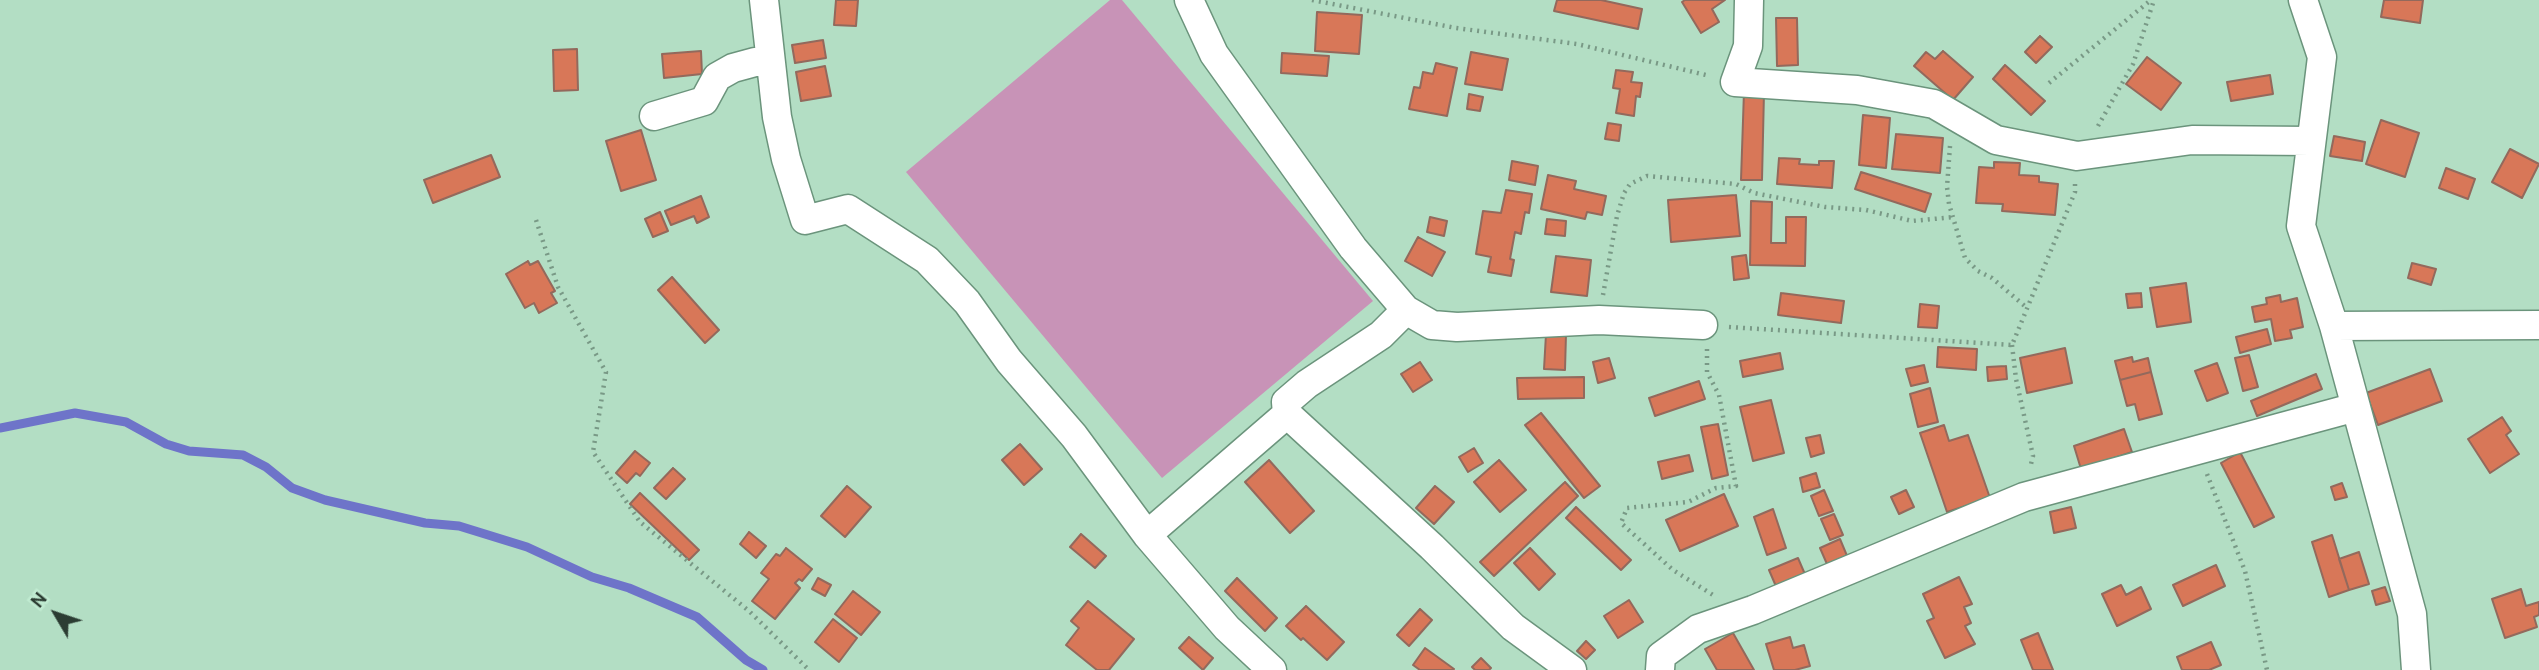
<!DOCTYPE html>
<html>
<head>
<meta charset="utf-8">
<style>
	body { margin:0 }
	#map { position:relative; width:2539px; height:670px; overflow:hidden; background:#b3dec4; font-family:Overpass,sans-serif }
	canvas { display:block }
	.north { position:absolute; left:21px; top:579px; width:70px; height:70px; -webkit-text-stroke:5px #c0ebd1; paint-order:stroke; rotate:309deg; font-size:19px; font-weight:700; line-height:28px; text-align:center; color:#2c3d33 }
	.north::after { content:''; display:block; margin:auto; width:24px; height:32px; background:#2c3d33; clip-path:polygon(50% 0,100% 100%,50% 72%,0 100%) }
</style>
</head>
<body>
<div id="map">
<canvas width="2539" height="670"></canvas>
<div class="north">N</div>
</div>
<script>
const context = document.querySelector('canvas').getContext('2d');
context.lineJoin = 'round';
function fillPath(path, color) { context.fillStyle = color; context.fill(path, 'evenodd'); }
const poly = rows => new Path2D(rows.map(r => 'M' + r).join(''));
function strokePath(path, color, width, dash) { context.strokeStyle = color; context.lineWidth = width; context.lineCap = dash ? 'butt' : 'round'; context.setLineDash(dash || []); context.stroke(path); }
fillPath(poly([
	[1110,0,1122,0,1373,301,1162,478,906,172]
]), '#c893b7');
strokePath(poly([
	[0,428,75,413,126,422,166,444,189,451,243,455,266,467,292,488,325,500,425,523,459,526,527,547,592,577,629,588,697,617,746,660,763,670]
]), '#6e74c9', 9);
const building = poly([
	[836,0,858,0,856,26,834,25,836,0],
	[1557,0,1601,0,1642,9,1638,29,1554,11,1557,0],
	[1685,0,1725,0,1712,9,1719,22,1701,33,1682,2,1685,0],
	[2384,0,2423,0,2420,23,2381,17,2384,0],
	[1317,12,1362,15,1359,54,1315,51,1317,12],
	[1776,18,1797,18,1798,65,1777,66,1776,18],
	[2040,36,2052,47,2036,63,2025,52,2040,36],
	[823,40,826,58,795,63,792,45,823,40],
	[577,49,578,90,554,91,553,50,577,49],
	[701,51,702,74,664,78,662,54,701,51],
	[1943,51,1973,77,1953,100,1914,66,1926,52,1935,59,1943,51],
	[1471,52,1508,59,1502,90,1465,84,1471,52],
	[1282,53,1329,56,1327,76,1281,73,1282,53],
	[2147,57,2181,83,2161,110,2126,84,2147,57],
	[1436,63,1457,68,1447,116,1409,109,1414,87,1420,88,1423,72,1433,74,1436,63],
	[2005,65,2045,101,2031,115,1993,79,2005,65],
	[825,66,831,96,801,101,796,72,825,66],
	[1616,70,1633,72,1631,82,1642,83,1640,97,1636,96,1634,116,1616,113,1620,89,1613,88,1616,70],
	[2270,75,2273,94,2231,101,2227,82,2270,75],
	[1744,91,1764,92,1762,180,1741,180,1744,91],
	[1469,94,1483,97,1480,111,1467,109,1469,94],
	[1863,115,1890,118,1886,168,1859,165,1863,115],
	[2381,120,2419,133,2405,177,2366,164,2381,120],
	[1608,123,1621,125,1619,141,1605,139,1608,123],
	[641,130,656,180,621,191,606,141,641,130],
	[1896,134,1943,138,1940,173,1892,169,1896,134],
	[2334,136,2365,142,2362,161,2330,156,2334,136],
	[2510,149,2539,164,2522,198,2492,182,2510,149],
	[491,155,500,177,433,203,424,180,491,155],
	[1779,158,1800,159,1799,164,1819,165,1819,161,1834,161,1832,188,1777,184,1779,158],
	[1512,161,1538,166,1535,185,1509,180,1512,161],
	[1994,162,2020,163,2019,175,2039,176,2039,182,2058,184,2055,215,2002,211,2003,204,1976,203,1979,167,1994,168,1994,162],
	[2446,168,2475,179,2468,199,2439,188,2446,168],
	[1861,172,1931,194,1925,212,1855,189,1861,172],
	[1548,175,1576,181,1574,189,1606,196,1602,215,1587,212,1585,219,1541,209,1548,175],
	[1506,190,1532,194,1529,213,1525,212,1521,234,1515,232,1510,259,1514,260,1511,276,1488,272,1491,257,1476,254,1483,211,1501,213,1506,190],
	[1736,195,1740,236,1671,242,1668,200,1736,195],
	[701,196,709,217,697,223,694,216,671,225,665,211,701,196],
	[1751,201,1772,202,1771,243,1786,243,1786,217,1806,217,1805,266,1750,265,1751,201],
	[660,212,668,231,653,237,645,219,660,212],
	[1430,217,1447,221,1444,236,1427,232,1430,217],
	[1547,219,1566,221,1565,236,1545,234,1547,219],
	[1418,237,1445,252,1432,276,1405,261,1418,237],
	[1746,255,1749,278,1734,280,1732,257,1746,255],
	[1556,256,1591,260,1587,296,1551,292,1556,256],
	[528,261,530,265,538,261,555,291,551,293,557,303,539,313,534,303,525,308,506,274,528,261],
	[2412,263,2436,269,2431,285,2408,278,2412,263],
	[672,277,719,330,705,343,658,290,672,277],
	[2186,283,2191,322,2157,327,2150,288,2186,283],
	[1781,293,1844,301,1841,323,1778,315,1781,293],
	[2141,293,2142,307,2128,308,2126,294,2141,293],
	[2280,295,2281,302,2297,298,2303,327,2290,330,2292,338,2275,341,2271,319,2255,322,2252,307,2267,304,2266,298,2280,295],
	[1920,304,1939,306,1937,328,1918,327,1920,304],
	[2267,329,2271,344,2240,353,2236,337,2267,329],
	[1546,334,1566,334,1565,370,1544,369,1546,334],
	[1938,347,1977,349,1976,370,1937,367,1938,347],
	[2065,348,2072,383,2027,393,2020,358,2065,348],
	[1780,353,1783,369,1743,377,1740,361,1780,353],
	[2249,355,2258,387,2243,391,2235,358,2249,355],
	[2132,357,2133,362,2148,358,2151,372,2120,380,2115,361,2132,357],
	[1609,358,1615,378,1598,383,1593,362,1609,358],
	[1420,362,1432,380,1413,392,1401,374,1420,362],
	[2217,363,2228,393,2207,401,2195,371,2217,363],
	[1924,365,1928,382,1911,386,1906,369,1924,365],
	[2006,366,2007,379,1988,381,1987,367,2006,366],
	[2430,369,2442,401,2378,425,2366,393,2430,369],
	[2151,372,2162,414,2139,420,2135,404,2127,406,2120,380,2151,372],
	[2316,374,2322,389,2257,416,2251,401,2316,374],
	[1584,377,1584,398,1518,399,1517,378,1584,377],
	[1699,381,1705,399,1655,416,1649,398,1699,381],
	[1930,388,1938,422,1918,427,1910,394,1930,388],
	[1771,400,1784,453,1753,461,1740,407,1771,400],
	[1541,413,1600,486,1584,498,1525,425,1541,413],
	[2502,417,2511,431,2506,435,2519,454,2490,473,2468,439,2502,417],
	[1718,424,1728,475,1712,479,1701,427,1718,424],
	[1944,425,1949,441,1968,435,1990,498,1947,512,1920,433,1944,425],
	[2124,429,2132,452,2081,469,2074,446,2124,429],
	[1820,435,1824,453,1811,457,1806,438,1820,435],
	[1020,444,1042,469,1024,485,1002,460,1020,444],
	[1474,448,1483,463,1468,472,1459,457,1474,448],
	[635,451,650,463,640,476,636,473,627,483,616,473,635,451],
	[2240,452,2274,517,2254,527,2221,463,2240,452],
	[1689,455,1693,471,1662,479,1658,462,1689,455],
	[1269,460,1314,511,1290,533,1245,482,1269,460],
	[1499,460,1526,490,1500,512,1474,482,1499,460],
	[673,468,685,479,666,499,654,488,673,468],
	[1816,473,1820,487,1803,492,1800,478,1816,473],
	[1565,482,1578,496,1494,576,1480,562,1565,482],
	[2342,483,2347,497,2335,500,2331,487,2342,483],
	[847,486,871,507,845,537,821,516,847,486],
	[1435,486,1454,502,1434,524,1416,508,1435,486],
	[1824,490,1833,511,1819,516,1811,496,1824,490],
	[1906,490,1914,507,1899,514,1891,497,1906,490],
	[640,493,699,550,689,560,630,504,640,493],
	[1724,494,1738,526,1680,551,1666,520,1724,494],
	[1576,507,1631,560,1621,570,1566,518,1576,507],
	[2071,507,2076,528,2054,533,2050,512,2071,507],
	[1773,509,1786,548,1767,555,1754,517,1773,509],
	[1834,514,1843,535,1830,540,1821,519,1834,514],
	[749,532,766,546,756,558,740,544,749,532],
	[1081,534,1106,556,1095,568,1070,547,1081,534],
	[2332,535,2349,590,2329,597,2312,542,2332,535],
	[1840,539,1850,563,1830,571,1820,548,1840,539],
	[786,548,812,569,802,581,799,579,795,583,800,588,775,619,752,601,769,579,761,573,776,554,780,556,786,548],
	[1530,548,1555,574,1539,590,1514,563,1530,548],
	[2359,552,2369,584,2349,590,2339,559,2359,552],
	[1798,558,1807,579,1778,591,1769,570,1798,558],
	[2216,565,2225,586,2183,606,2173,585,2216,565],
	[1959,577,1972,604,1964,607,1971,623,1965,626,1975,644,1945,658,1927,621,1934,618,1923,594,1959,577],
	[818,578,831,585,825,596,812,589,818,578],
	[1237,578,1277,618,1265,631,1225,591,1237,578],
	[2121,585,2126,595,2141,587,2151,609,2117,626,2102,594,2121,585],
	[2385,587,2390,601,2376,605,2372,591,2385,587],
	[2521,589,2526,606,2539,602,2539,615,2534,617,2537,627,2505,638,2492,599,2521,589],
	[853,591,880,612,861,635,835,614,853,591],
	[1629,600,1643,622,1618,638,1604,616,1629,600],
	[1088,601,1134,639,1109,670,1097,670,1066,645,1079,628,1071,621,1088,601],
	[1306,606,1344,642,1327,660,1303,638,1301,640,1286,626,1306,606],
	[1420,609,1432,620,1409,646,1397,635,1420,609],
	[833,619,857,638,839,662,815,642,833,619],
	[1733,633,1754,670,1717,670,1705,649,1733,633],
	[2038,633,2053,670,2033,670,2021,640,2038,633],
	[1189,637,1213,658,1203,670,1179,648,1189,637],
	[1790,637,1793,648,1804,645,1810,666,1795,670,1774,670,1766,644,1790,637],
	[1586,641,1595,650,1586,659,1577,651,1586,641],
	[2211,642,2221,665,2209,670,2182,670,2177,657,2211,642],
	[1425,648,1454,669,1453,670,1420,670,1413,665,1425,648],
	[1481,658,1491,668,1489,670,1475,670,1472,667,1481,658]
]);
fillPath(building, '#d87758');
strokePath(building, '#93695c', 2);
const minor = poly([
	[764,0,777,117,786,159,805,220,848,209,927,260,967,302,1009,361,1074,436,1147,535,1227,628,1272,670],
	[1189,0,1214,54,1353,248,1406,310,1432,325,1457,327,1599,320,1703,325],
	[1749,0,1748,46,1735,82,1857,90,1934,104,1996,140,2077,156,2192,140,2310,141],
	[2303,0,2322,57,2301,226,2334,326,2539,325],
	[654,116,704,101,717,77,733,68,755,62,770,61],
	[1406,310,1381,335,1307,384,1286,402,1287,414,1432,547,1513,627,1572,670],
	[2334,326,2412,614,2416,670],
	[1147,535,1287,414],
	[1660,670,1661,656,1698,629,1753,610,2024,497,2356,407]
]);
strokePath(minor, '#6b947c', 31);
strokePath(poly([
	[1312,0,1456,28,1577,44,1710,76],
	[2049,83,2151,0],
	[2098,126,2133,64,2154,0],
	[1950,146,1947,187,1949,204,1965,258,1978,271,1992,278,2027,308],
	[536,220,558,287,606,372,593,452,640,522,749,611,809,670],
	[1603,295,1617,216,1624,193,1630,184,1647,176,1736,184,1754,193,1825,207,1866,210,1912,221,1954,217],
	[1729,327,2012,345,2075,192,2075,181],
	[2012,345,2016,379,2033,456,2030,468],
	[1707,349,1707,372,1719,395,1736,486,1716,488,1688,502,1627,508,1621,523,1673,570,1713,595],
	[2207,474,2245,571,2267,670]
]), '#799986', 4.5, [2, 5]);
strokePath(minor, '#fff', 28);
</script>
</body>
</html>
